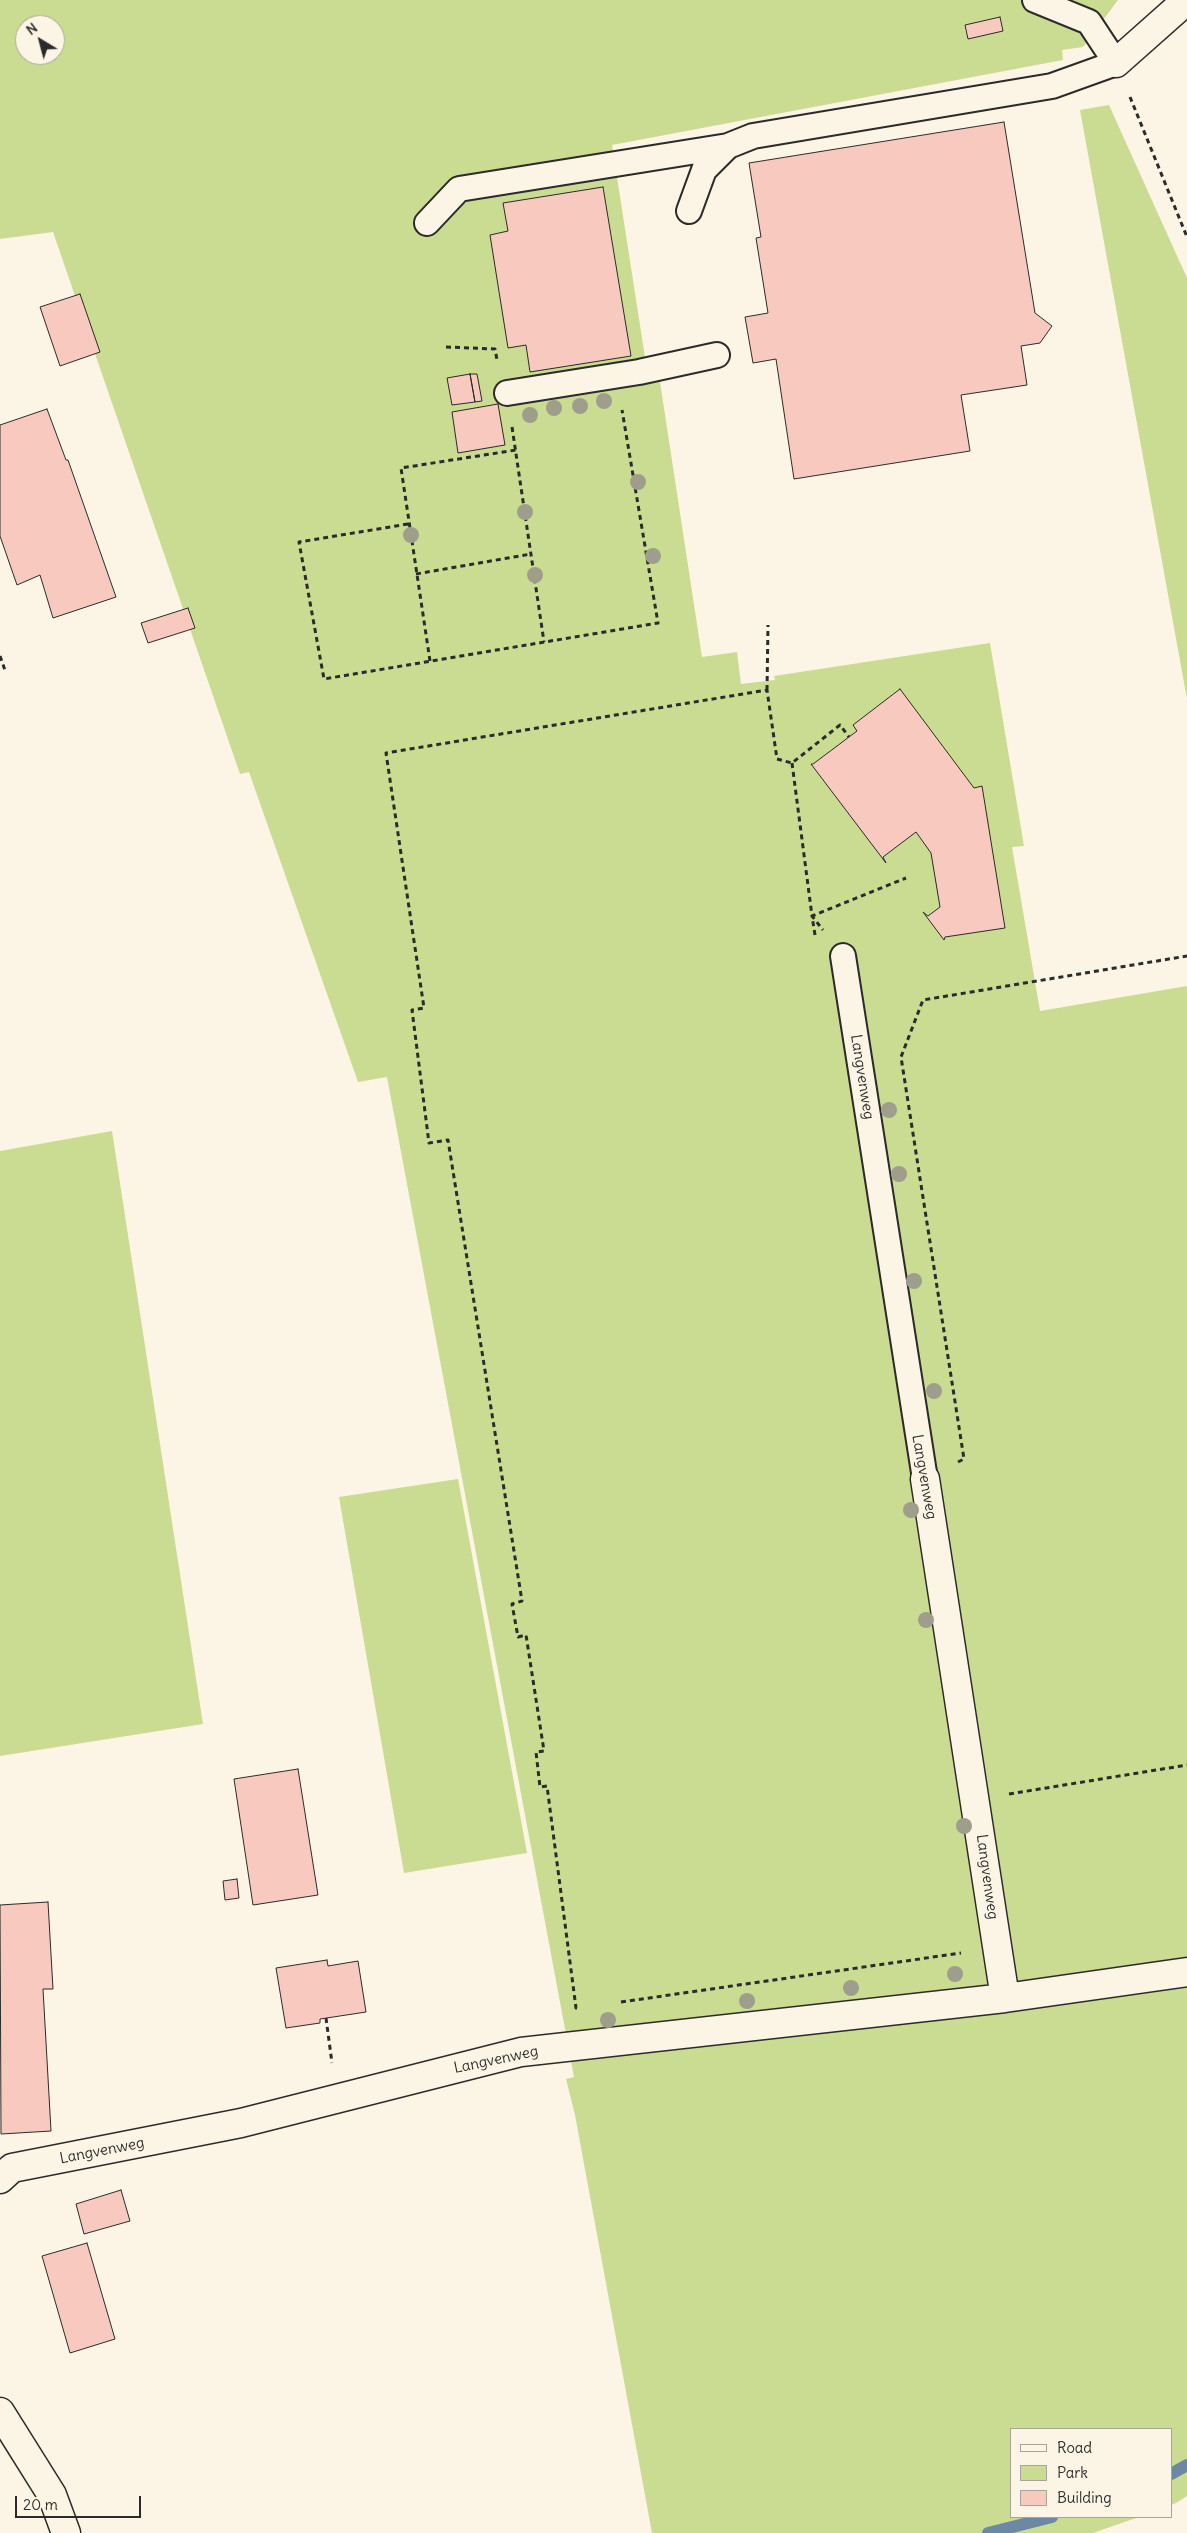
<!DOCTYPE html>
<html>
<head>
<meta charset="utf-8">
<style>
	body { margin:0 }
	#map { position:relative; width:1187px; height:2533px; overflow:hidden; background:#fcf5e5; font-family:Delius,sans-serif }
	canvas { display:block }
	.legend { position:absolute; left:1010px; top:2428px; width:162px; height:90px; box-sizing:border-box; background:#fcf5e5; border:1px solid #a8a49b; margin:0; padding:6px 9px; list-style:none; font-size:15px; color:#2b2b2b }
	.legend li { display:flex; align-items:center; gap:10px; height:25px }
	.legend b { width:25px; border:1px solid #a8a49b }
	.north { position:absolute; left:15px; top:15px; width:50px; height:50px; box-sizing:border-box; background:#fcf5e5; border:1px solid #a8a49b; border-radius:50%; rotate:323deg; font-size:14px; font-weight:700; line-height:20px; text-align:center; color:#2b2b2b }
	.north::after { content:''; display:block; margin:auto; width:18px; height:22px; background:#2b2b2b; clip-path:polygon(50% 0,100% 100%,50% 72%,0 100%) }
	.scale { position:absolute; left:15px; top:2496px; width:126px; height:22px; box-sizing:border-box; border:2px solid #2b2b2b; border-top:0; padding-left:6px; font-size:15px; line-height:18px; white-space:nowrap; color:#2b2b2b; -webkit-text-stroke:4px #fcf5e5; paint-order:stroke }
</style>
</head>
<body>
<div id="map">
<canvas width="1187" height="2533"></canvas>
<ul class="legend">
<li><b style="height:6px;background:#fcf5e5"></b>Road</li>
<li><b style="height:14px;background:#cadc91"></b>Park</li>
<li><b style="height:14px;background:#f8c9bf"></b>Building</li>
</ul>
<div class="north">N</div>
<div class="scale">20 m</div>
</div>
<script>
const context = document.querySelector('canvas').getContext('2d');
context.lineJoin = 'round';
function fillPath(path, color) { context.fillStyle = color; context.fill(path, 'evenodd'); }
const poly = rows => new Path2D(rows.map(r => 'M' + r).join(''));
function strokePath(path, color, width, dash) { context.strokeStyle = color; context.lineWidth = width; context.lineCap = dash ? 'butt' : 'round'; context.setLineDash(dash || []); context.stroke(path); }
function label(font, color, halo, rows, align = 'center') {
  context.font = font + ' Delius,sans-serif'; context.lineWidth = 4; context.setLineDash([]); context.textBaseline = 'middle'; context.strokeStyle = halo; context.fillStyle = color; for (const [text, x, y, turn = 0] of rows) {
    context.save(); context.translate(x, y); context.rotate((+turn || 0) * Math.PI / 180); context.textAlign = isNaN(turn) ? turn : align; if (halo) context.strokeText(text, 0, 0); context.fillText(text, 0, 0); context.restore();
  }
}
fillPath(poly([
	[0,0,1118,0,1083,47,1062,50,1063,60,612,145,649,383,660,382,702,657,737,652,741,684,775,680,774,676,990,643,1024,846,1012,847,1040,1011,1187,986,1187,2496,1176,2503,1171,2505,1171,2429,1011,2429,1011,2517,1139,2517,1093,2533,652,2533,575,2115,566,2079,574,2077,387,1077,358,1082,249,772,240,774,53,232,0,239],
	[25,25,55,25,55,55,25,55],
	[1109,105,1187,278,1187,699,1080,110],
	[112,1131,203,1724,0,1756,0,1151],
	[458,1479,527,1853,404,1873,339,1497]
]), '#cadc91');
strokePath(poly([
	[1171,2474,1187,2465],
	[988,2533,1052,2517]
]), '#6c88a3', 12);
const building = poly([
	[1000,17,1003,31,968,39,965,25,1000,17],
	[1004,122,1035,313,1052,326,1040,343,1021,346,1027,385,961,395,970,451,794,479,776,359,753,363,745,317,768,313,756,238,761,237,749,163,1004,122],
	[603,187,631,356,530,372,526,345,508,348,490,235,508,231,503,203,603,187],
	[80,294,100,352,60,366,40,307,80,294],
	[470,374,477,374,482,401,475,402,470,374],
	[470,374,475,402,452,405,447,378,470,374],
	[498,404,505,445,458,453,452,412,498,404],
	[47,409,66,460,68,460,116,597,53,618,40,575,17,585,0,536,0,425,47,409],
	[188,608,195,628,148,643,141,623,188,608],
	[900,689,974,788,982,786,1005,928,945,937,944,940,923,912,928,916,940,907,931,853,916,832,883,857,886,863,811,764,813,764,857,731,853,725,900,689],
	[298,1769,318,1895,253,1905,234,1779,298,1769],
	[237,1879,239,1898,225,1900,223,1881,237,1879],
	[48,1902,53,1989,43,1989,51,2131,1,2134,0,1905,48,1902],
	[327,1960,328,1966,358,1961,366,2012,320,2019,320,2023,286,2028,276,1968,327,1960],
	[121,2190,130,2221,84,2234,76,2204,121,2190],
	[87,2243,115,2339,70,2353,42,2256,87,2243]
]);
fillPath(building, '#f8c9bf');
strokePath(building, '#2b2b2b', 1);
const lane = poly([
	[689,211,704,170,728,146,753,136,1052,86,1116,63,1089,22,1035,0],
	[427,223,459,189,728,146],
	[507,393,639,372,717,355],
	[843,956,925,1479]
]);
const street = poly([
	[1116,63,1187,0],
	[925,1479,1005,1998],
	[0,2179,12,2168,241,2123,521,2052,1005,1998,1187,1972],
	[0,2412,52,2495,66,2533]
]);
strokePath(lane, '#2b2b2b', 28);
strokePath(street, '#2b2b2b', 31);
strokePath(poly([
	[1130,97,1187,237],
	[446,347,495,349,497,360],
	[512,427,544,642],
	[408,524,299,542,324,679,658,623,622,410],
	[416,574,531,554],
	[0,656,6,673],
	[430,661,401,468,516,450],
	[767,690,768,625],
	[792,763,812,916,823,930],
	[815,935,812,916,906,878],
	[958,1462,964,1459,901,1057,923,1000,1187,956],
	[1009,1794,1187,1765],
	[621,2002,961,1953],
	[577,2008,576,2008,547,1786,540,1787,536,1752,544,1751,526,1635,518,1637,512,1604,522,1601,448,1140,429,1143,412,1010,424,1008,386,753,767,690,777,759,792,763,840,725,849,737],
	[326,2018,332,2063]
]), '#2b2b2b', 3, [5, 4]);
strokePath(lane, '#fcf5e5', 24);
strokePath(street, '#fcf5e5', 28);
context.fillStyle = '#9f9e8c';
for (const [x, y] of [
	[604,401],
	[580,406],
	[554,408],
	[530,415],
	[638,482],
	[525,512],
	[411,535],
	[653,556],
	[535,575],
	[889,1110],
	[899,1174],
	[914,1281],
	[934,1391],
	[911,1510],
	[926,1620],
	[964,1826],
	[955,1974],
	[851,1988],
	[747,2001],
	[608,2020]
]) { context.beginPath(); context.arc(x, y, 8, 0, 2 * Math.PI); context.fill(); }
label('15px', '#2b2b2b', '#fcf5e5', [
	["Langvenweg",862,1077,81],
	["Langvenweg",924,1477,80],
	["Langvenweg",987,1877,82],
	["Langvenweg",496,2060,-12],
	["Langvenweg",102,2151,-11]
]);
</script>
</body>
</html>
